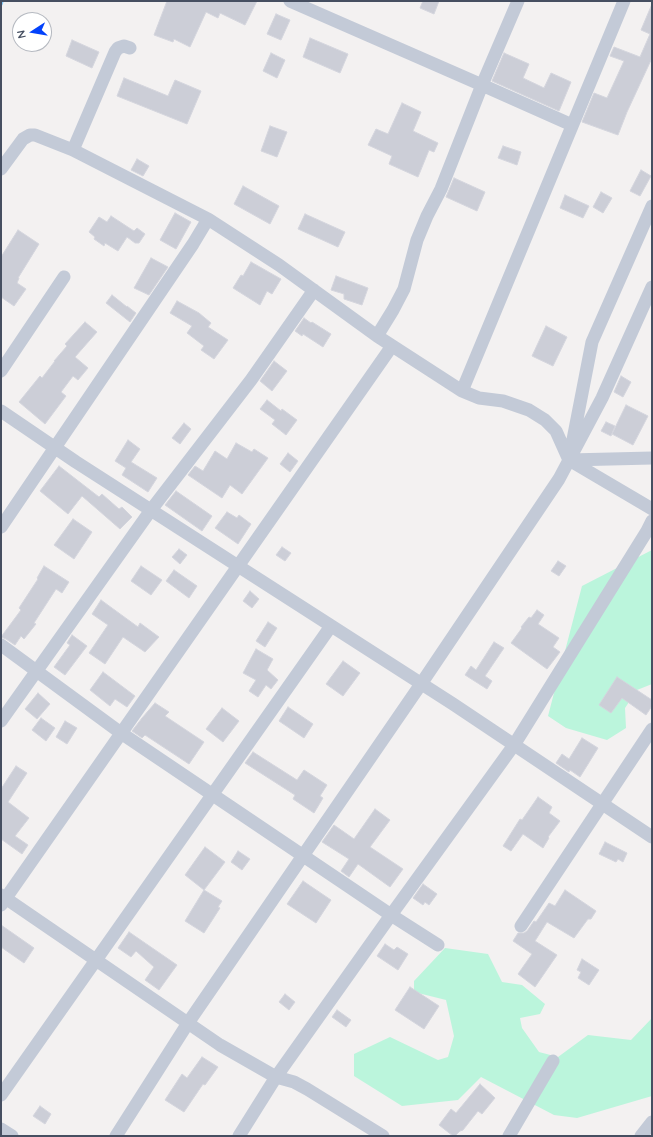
<!DOCTYPE html>
<html>
<head>
<meta charset="utf-8">
<style>
	body { margin:0 }
	#map { position:relative; width:653px; height:1137px; overflow:hidden; background:#f3f1f1; font-family:Quicksand,sans-serif }
	canvas { display:block }
	.frame { position:absolute; inset:0; border:2px solid #464f61; pointer-events:none }
	.north { position:absolute; left:12px; top:12px; width:40px; height:40px; box-sizing:border-box; background:#fff; border:1px solid #b5b9c0; border-radius:50%; rotate:258deg; font-size:11px; font-weight:700; line-height:16px; text-align:center; color:#464f61 }
	.north::after { content:''; display:block; margin:auto; width:14px; height:18px; background:#0342fb; clip-path:polygon(50% 0,100% 100%,50% 72%,0 100%) }
</style>
</head>
<body>
<div id="map">
<canvas width="653" height="1137"></canvas>
<div class="frame"></div>
<div class="north">N</div>
</div>
<script>
const context = document.querySelector('canvas').getContext('2d');
context.lineJoin = 'round';
function fillPath(path, color) { context.fillStyle = color; context.fill(path, 'evenodd'); }
const poly = rows => new Path2D(rows.map(r => 'M' + r).join(''));
function strokePath(path, color, width, dash) { context.strokeStyle = color; context.lineWidth = width; context.lineCap = dash ? 'butt' : 'round'; context.setLineDash(dash || []); context.stroke(path); }
fillPath(poly([
	[652,550,652,684,637,690,625,708,626,728,607,740,566,728,548,716,582,586],
	[445,948,488,954,502,982,522,985,545,1004,540,1014,520,1018,522,1028,539,1052,558,1057,588,1035,631,1040,652,1018,652,1096,577,1118,554,1115,481,1077,458,1100,402,1106,354,1076,354,1054,390,1037,438,1060,448,1057,454,1036,446,1000,414,992,414,981]
]), '#bbf5dc');
strokePath(poly([
	[1,4,2,1]
]), '#83c9f7', 3.5);
const building = poly([
	[167,1,257,1,245,25,220,13,218,18,206,12,190,47,174,39,173,42,154,35,167,1],
	[423,1,439,1,434,14,420,8,423,1],
	[652,4,652,58,627,112,618,135,582,122,594,93,607,98,624,61,610,56,614,47,640,57,650,34,641,30,652,4],
	[276,14,290,20,281,40,267,34,276,14],
	[310,38,348,54,340,73,303,57,310,38],
	[72,40,99,52,92,68,66,56,72,40],
	[271,53,285,60,277,78,263,71,271,53],
	[504,53,529,64,523,78,544,88,551,73,571,82,559,111,492,81,504,53],
	[124,78,168,96,175,80,201,91,187,124,117,96,124,78],
	[402,103,421,112,413,131,438,143,434,152,429,150,418,177,389,164,392,156,368,145,376,129,388,134,402,103],
	[270,126,287,132,277,157,261,151,270,126],
	[503,146,521,152,517,165,498,158,503,146],
	[137,159,149,166,143,176,131,170,137,159],
	[641,170,651,176,640,196,630,191,641,170],
	[454,178,485,192,477,211,446,197,454,178],
	[243,186,279,206,270,224,234,204,243,186],
	[601,192,612,198,603,213,593,207,601,192],
	[565,195,589,206,583,218,560,208,565,195],
	[175,213,191,222,176,249,160,240,175,213],
	[305,214,345,232,338,247,298,229,305,214],
	[111,216,134,231,137,228,145,234,139,243,135,243,127,237,118,251,105,243,104,246,94,239,95,237,89,232,99,217,107,222,111,216],
	[18,230,39,244,18,278,19,278,17,283,26,289,14,306,1,297,1,257,18,230],
	[151,258,168,267,149,295,134,288,151,258],
	[251,262,281,279,272,294,267,291,260,305,233,288,241,275,243,276,251,262],
	[336,276,368,288,362,305,344,299,344,294,331,290,336,276],
	[112,295,127,307,127,306,136,313,130,322,106,303,112,295],
	[177,301,199,313,211,323,208,327,228,340,214,359,201,350,204,346,187,333,192,326,170,313,177,301],
	[304,318,311,323,312,322,331,334,323,347,303,334,302,336,295,331,304,318],
	[85,322,97,332,75,357,88,368,78,380,73,376,61,392,66,396,45,424,19,402,40,376,42,378,55,361,54,361,67,346,65,344,85,322],
	[546,326,567,337,553,366,532,356,546,326],
	[274,361,287,371,272,391,260,381,274,361],
	[621,376,631,382,623,397,614,392,621,376],
	[267,400,281,411,282,409,297,420,286,435,272,424,275,420,260,409,267,400],
	[626,405,648,416,633,445,612,434,626,405],
	[606,422,615,426,611,436,601,431,606,422],
	[184,423,191,429,180,444,172,438,184,423],
	[128,440,140,449,131,462,157,478,148,492,122,475,126,468,115,461,128,440],
	[236,443,252,452,254,449,268,458,242,494,230,485,222,498,188,475,195,466,203,471,215,451,227,459,236,443],
	[288,453,298,461,290,472,280,464,288,453],
	[59,466,99,497,102,494,119,509,122,507,132,517,120,529,82,496,68,514,40,491,59,466],
	[176,491,212,516,202,531,165,505,176,491],
	[227,512,237,518,239,515,251,524,238,544,215,528,227,512],
	[73,519,92,532,74,559,54,545,73,519],
	[282,547,291,553,285,561,276,555,282,547],
	[179,549,187,555,180,564,172,557,179,549],
	[558,561,566,566,559,576,551,571,558,561],
	[44,566,69,582,62,593,56,589,34,623,36,624,24,639,21,636,15,645,6,639,1,637,21,610,19,608,38,579,37,578,44,566],
	[141,566,162,580,151,595,131,581,141,566],
	[174,570,197,586,189,598,166,581,174,570],
	[250,591,259,599,252,608,243,601,250,591],
	[101,600,138,627,140,623,159,637,145,652,123,637,105,664,89,653,108,625,92,614,101,600],
	[537,610,544,615,538,624,559,638,553,647,560,652,547,669,511,643,522,628,521,627,529,617,531,618,537,610],
	[268,622,277,628,265,647,256,641,268,622],
	[72,635,87,646,65,675,54,667,70,645,67,643,72,635],
	[494,642,504,648,485,676,492,681,487,689,465,675,471,666,476,670,494,642],
	[256,649,273,659,267,670,278,680,271,689,266,685,258,697,249,691,256,680,243,673,256,649],
	[343,661,360,673,343,696,326,684,343,661],
	[103,672,135,696,127,707,115,699,110,706,90,690,103,672],
	[617,677,652,700,652,706,646,715,622,698,611,713,599,705,617,677],
	[38,693,50,704,37,719,25,709,38,693],
	[155,703,169,712,165,716,204,742,189,764,145,735,142,738,132,731,142,718,155,703],
	[288,707,313,724,304,738,279,721,288,707],
	[222,708,239,721,223,742,206,729,222,708],
	[41,718,55,728,46,741,32,730,41,718],
	[65,721,77,728,67,744,56,737,65,721],
	[582,738,598,748,580,777,570,770,569,772,556,763,562,754,569,759,582,738],
	[253,752,297,780,304,770,327,785,320,796,323,798,314,813,293,799,295,795,245,763,253,752],
	[16,766,27,773,8,802,29,818,15,836,28,845,22,854,1,839,1,789,16,766],
	[538,797,552,807,549,813,560,821,548,837,549,838,543,848,523,834,511,851,503,846,520,819,522,820,538,797],
	[375,809,390,820,370,847,403,869,390,887,358,864,349,877,341,871,349,859,322,842,334,825,354,839,375,809],
	[605,842,627,853,623,862,618,859,616,862,599,854,605,842],
	[205,847,225,862,204,890,185,875,205,847],
	[238,851,250,859,242,870,231,862,238,851],
	[303,881,331,900,316,923,287,904,303,881],
	[423,884,437,894,429,905,425,902,423,905,413,898,423,884],
	[204,890,222,901,218,907,220,908,204,933,185,921,204,890],
	[565,890,596,911,591,919,588,919,574,938,547,922,535,941,557,955,535,987,518,974,532,954,513,941,518,933,524,933,527,931,534,921,536,922,549,903,555,906,565,890],
	[1,925,34,948,24,963,1,947,1,925],
	[129,932,177,965,159,990,145,980,154,967,136,951,131,957,118,948,129,932],
	[385,944,394,950,397,947,408,954,398,970,377,956,385,944],
	[582,959,599,970,589,985,578,978,581,972,577,970,582,959],
	[410,987,439,1006,424,1029,395,1010,410,987],
	[285,994,295,1002,289,1010,279,1002,285,994],
	[337,1010,351,1020,346,1027,332,1017,337,1010],
	[202,1057,218,1067,205,1085,203,1084,184,1112,165,1100,182,1074,187,1078,202,1057],
	[480,1084,495,1098,482,1114,478,1111,463,1130,460,1131,455,1136,453,1136,439,1125,451,1109,456,1113,480,1084],
	[40,1106,51,1114,45,1124,33,1116,40,1106]
]);
fillPath(building, '#ccced7');
strokePath(building, '#d4d5dd', 1);
strokePath(poly([
	[290,1,482,85,572,125],
	[73,150,115,52,118,48,124,46,130,48],
	[1,169,23,139,30,135,35,135,73,150,208,219,279,265,377,336,462,391,479,398,503,401,529,410,545,420,556,431,569,460,652,509],
	[652,206,592,342,569,460,652,458],
	[377,336,393,310,404,289,417,240,427,216,441,189,482,85,518,1],
	[1,371,64,277],
	[462,391,624,1],
	[1,411,76,462,453,704,652,837],
	[1,527,193,244,208,219],
	[1,645,121,733,391,915,438,945],
	[1,721,151,510,251,380,314,290],
	[1,895,220,1045,276,1077,294,1082,307,1089,383,1136],
	[1,905,392,346],
	[521,926,652,729],
	[1,1095,331,626],
	[1,1129,12,1136],
	[116,1136,188,1023,421,684,559,479,602,398,652,287],
	[239,1136,276,1077,391,915,514,745,647,531,652,521],
	[509,1136,553,1061],
	[641,1136,652,1122]
]), '#c3cad7', 13);
</script>
</body>
</html>
